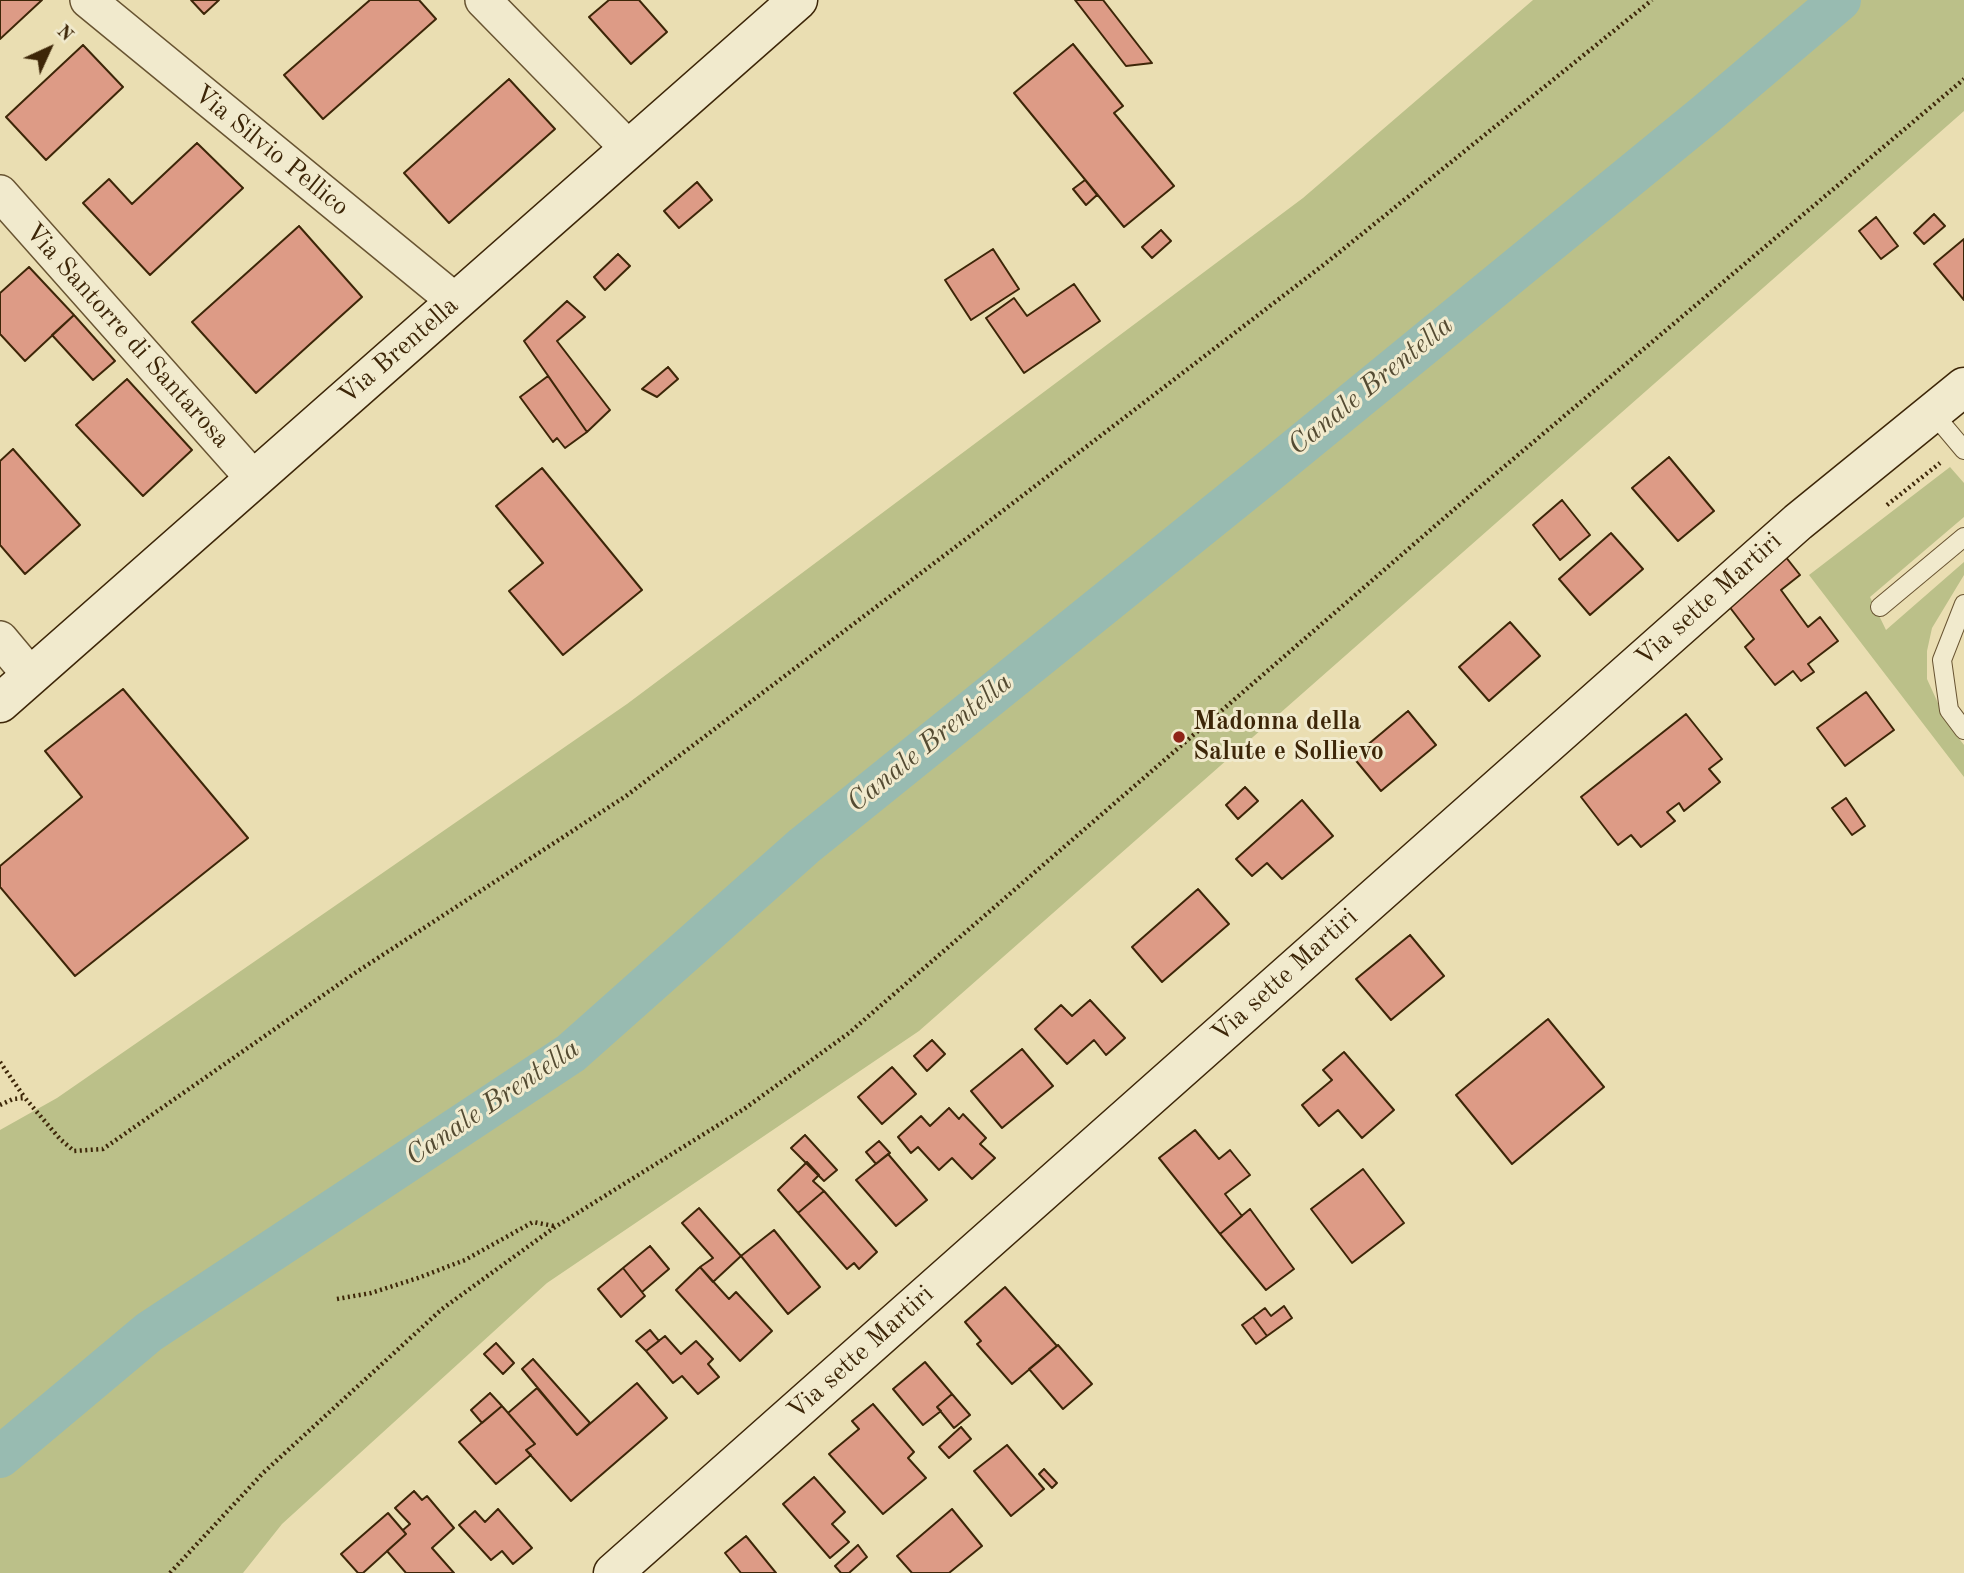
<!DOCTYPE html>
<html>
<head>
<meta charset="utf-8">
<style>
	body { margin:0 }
	#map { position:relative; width:1964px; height:1573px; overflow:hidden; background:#eadeb2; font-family:"Old Standard TT",serif }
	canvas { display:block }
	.north { position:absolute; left:14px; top:14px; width:70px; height:70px; -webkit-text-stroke:5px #f1eacd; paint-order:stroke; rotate:45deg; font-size:19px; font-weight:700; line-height:28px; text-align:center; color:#3d2608 }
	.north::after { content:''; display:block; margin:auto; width:24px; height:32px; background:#3d2608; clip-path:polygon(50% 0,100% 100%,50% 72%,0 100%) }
</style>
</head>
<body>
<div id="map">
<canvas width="1964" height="1573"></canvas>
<div class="north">N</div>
</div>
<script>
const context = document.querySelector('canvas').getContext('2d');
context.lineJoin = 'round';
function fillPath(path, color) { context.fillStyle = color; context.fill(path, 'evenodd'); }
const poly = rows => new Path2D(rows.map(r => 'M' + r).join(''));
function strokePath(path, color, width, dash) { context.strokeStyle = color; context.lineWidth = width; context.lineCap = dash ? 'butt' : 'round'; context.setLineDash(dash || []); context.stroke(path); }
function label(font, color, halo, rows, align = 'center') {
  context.font = font + ' "Old Standard TT",serif'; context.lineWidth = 6; context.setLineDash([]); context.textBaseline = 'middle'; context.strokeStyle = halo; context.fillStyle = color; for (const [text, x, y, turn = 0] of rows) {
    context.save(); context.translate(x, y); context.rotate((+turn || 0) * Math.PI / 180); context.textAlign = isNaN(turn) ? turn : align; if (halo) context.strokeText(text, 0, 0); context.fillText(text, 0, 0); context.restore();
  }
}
fillPath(poly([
	[1533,0,1964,0,1964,111,919,1031,547,1283,282,1524,243,1573,0,1573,0,1130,57,1098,627,704,1303,198],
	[1950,467,1964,483,1964,517,1870,597,1886,630,1964,562,1964,575,1932,628,1927,651,1927,679,1947,723,1964,745,1964,777,1809,575]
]), '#bbc089');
strokePath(poly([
	[0,1457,149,1332,571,1053,804,846,1268,472,1706,114,1840,0]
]), '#98bbb1', 42);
const building = poly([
	[0,0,42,0,0,39,0,0],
	[191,0,219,0,204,14,191,0],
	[370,0,419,0,436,19,323,119,284,75,370,0],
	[609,0,639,0,667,32,631,64,589,17,609,0],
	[1075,0,1103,0,1152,63,1126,66,1075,0],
	[1073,44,1123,106,1114,113,1174,186,1124,227,1014,93,1073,44],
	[83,45,123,87,46,160,6,117,83,45],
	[509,79,555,129,449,223,404,173,509,79],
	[197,143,243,188,150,275,83,203,109,179,132,204,197,143],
	[1085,180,1097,195,1086,205,1073,189,1085,180],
	[697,182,712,200,679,228,664,211,697,182],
	[1934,214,1945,226,1924,244,1914,233,1934,214],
	[1876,217,1898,246,1881,259,1859,231,1876,217],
	[299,226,362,297,256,393,192,322,299,226],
	[1161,230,1171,241,1152,258,1142,247,1161,230],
	[1964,239,1964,300,1934,264,1964,239],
	[993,249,1019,289,971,320,945,280,993,249],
	[618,254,630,266,605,290,594,277,618,254],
	[29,267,74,315,25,361,0,334,0,293,29,267],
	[1074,284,1100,321,1024,373,986,318,1014,298,1027,316,1074,284],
	[567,301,585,317,557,341,610,410,587,432,524,341,567,301],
	[74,315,115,361,93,380,52,335,74,315],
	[668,367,678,379,657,397,642,389,668,367],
	[548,376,587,432,565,448,557,438,553,442,520,397,548,376],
	[127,379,192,450,143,496,76,425,127,379],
	[13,449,80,525,25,574,0,545,0,461,13,449],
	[1669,457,1714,511,1678,541,1632,488,1669,457],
	[542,468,642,590,563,655,509,591,543,563,496,506,542,468],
	[1562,500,1590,535,1560,560,1533,525,1562,500],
	[1611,533,1643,569,1590,615,1559,579,1611,533],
	[1785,556,1800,575,1781,590,1808,627,1820,617,1838,641,1808,664,1814,672,1801,681,1793,671,1775,685,1745,647,1754,639,1725,601,1785,556],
	[1510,622,1540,656,1489,701,1459,667,1510,622],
	[123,689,248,838,75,976,0,887,0,866,82,797,45,751,123,689],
	[1866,692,1894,730,1845,766,1817,728,1866,692],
	[1408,711,1436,745,1381,791,1353,757,1408,711],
	[1686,714,1722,759,1709,769,1720,782,1684,811,1679,803,1667,812,1675,821,1641,847,1631,835,1618,845,1581,797,1686,714],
	[1245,787,1258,801,1238,819,1226,805,1245,787],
	[1846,798,1865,826,1852,835,1832,808,1846,798],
	[1302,800,1333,836,1282,879,1267,863,1252,876,1236,859,1302,800],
	[1198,889,1229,924,1162,982,1132,947,1198,889],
	[1410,935,1444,976,1391,1020,1356,979,1410,935],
	[1090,1000,1125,1038,1106,1055,1094,1040,1067,1064,1035,1029,1061,1005,1072,1016,1090,1000],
	[1548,1019,1604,1087,1512,1164,1456,1095,1548,1019],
	[932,1040,945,1054,927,1071,914,1056,932,1040],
	[1022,1049,1053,1086,1002,1128,971,1091,1022,1049],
	[1344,1052,1394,1110,1362,1138,1338,1110,1319,1126,1302,1105,1332,1080,1323,1070,1344,1052],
	[892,1067,916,1094,882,1124,858,1097,892,1067],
	[949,1108,959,1119,963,1114,986,1138,980,1144,995,1158,972,1179,952,1158,939,1170,918,1147,911,1153,898,1137,921,1116,930,1126,949,1108],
	[1195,1130,1219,1159,1230,1150,1250,1175,1225,1194,1242,1216,1220,1234,1159,1158,1195,1130],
	[805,1135,837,1170,824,1181,791,1148,805,1135],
	[879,1141,890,1153,876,1164,866,1152,879,1141],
	[888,1154,927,1200,896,1226,856,1180,888,1154],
	[807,1162,819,1175,813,1181,824,1191,798,1213,778,1190,807,1162],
	[1363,1169,1404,1223,1352,1263,1311,1209,1363,1169],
	[824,1191,877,1252,859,1269,854,1263,847,1269,798,1213,824,1191],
	[699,1208,741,1256,713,1282,700,1267,713,1258,682,1223,699,1208],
	[1250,1209,1294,1269,1266,1290,1220,1234,1250,1209],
	[774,1230,820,1287,788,1314,741,1256,774,1230],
	[650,1246,669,1269,642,1292,623,1268,650,1246],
	[700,1267,729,1299,736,1292,772,1331,740,1361,676,1290,700,1267],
	[623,1268,645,1296,621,1317,598,1289,623,1268],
	[1005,1287,1057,1346,1012,1384,977,1344,981,1341,965,1322,1005,1287],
	[1284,1306,1292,1318,1267,1336,1253,1317,1265,1308,1271,1316,1284,1306],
	[1253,1317,1267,1336,1256,1344,1242,1325,1253,1317],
	[650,1330,659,1341,646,1351,636,1341,650,1330],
	[665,1336,681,1354,696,1341,713,1359,708,1364,719,1377,698,1394,682,1376,673,1383,646,1351,665,1336],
	[496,1343,514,1363,503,1374,484,1354,496,1343],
	[1058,1345,1092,1384,1063,1409,1029,1369,1058,1345],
	[533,1359,590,1423,577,1435,522,1369,533,1359],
	[925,1362,952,1394,937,1407,941,1411,923,1425,893,1389,925,1362],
	[637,1383,667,1418,571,1501,526,1450,535,1444,508,1413,537,1388,577,1435,637,1383],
	[490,1393,502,1406,482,1423,471,1410,490,1393],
	[952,1394,970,1415,954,1428,937,1407,952,1394],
	[873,1404,914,1452,908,1458,926,1478,883,1514,829,1454,859,1429,852,1421,873,1404],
	[502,1406,535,1444,526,1450,531,1455,496,1484,459,1442,502,1406],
	[961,1427,971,1439,949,1458,939,1447,961,1427],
	[1007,1445,1044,1489,1011,1516,974,1471,1007,1445],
	[1044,1469,1057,1483,1052,1488,1039,1474,1044,1469],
	[814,1477,845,1512,832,1524,849,1542,830,1558,783,1504,814,1477],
	[414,1491,422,1500,427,1496,454,1528,432,1548,454,1573,406,1573,387,1551,406,1534,403,1530,410,1524,395,1508,414,1491],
	[498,1509,532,1548,513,1564,502,1551,491,1560,459,1525,475,1511,485,1522,498,1509],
	[952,1509,982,1546,949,1573,912,1573,897,1556,952,1509],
	[388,1513,406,1534,363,1573,358,1573,341,1554,388,1513],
	[746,1536,776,1573,741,1573,725,1553,746,1536],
	[858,1545,867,1557,849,1573,841,1573,835,1566,858,1545]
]);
fillPath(building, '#dd9b86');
strokePath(building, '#3d2608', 2);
const lane = poly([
	[1932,412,1964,450],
	[1964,604,1942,660,1949,710,1964,730],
	[1880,607,1964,537]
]);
const street = poly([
	[88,0,455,301],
	[483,0,629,149],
	[0,193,254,479],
	[0,639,31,676]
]);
const secondary = poly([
	[0,703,798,0],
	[613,1573,1798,522,1964,387]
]);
strokePath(lane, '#685432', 20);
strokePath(street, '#685432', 38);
strokePath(secondary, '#3d2608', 41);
strokePath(poly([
	[1887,505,1940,463],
	[0,1062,25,1098],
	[0,1105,13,1099,25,1098,60,1139,74,1151,103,1149,355,973,626,796,966,539,1326,263,1652,0],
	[337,1299,371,1293,418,1278,465,1260,533,1222,554,1226],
	[170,1573,263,1473,442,1309,555,1227,744,1109,849,1033,1480,487,1964,79]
]), '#3d2608', 4.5, [2, 3.5]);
strokePath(lane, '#f1eacd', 18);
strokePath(street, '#f1eacd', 35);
strokePath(secondary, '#f1eacd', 38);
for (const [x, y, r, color] of [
	[1179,737,7,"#8f2418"]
]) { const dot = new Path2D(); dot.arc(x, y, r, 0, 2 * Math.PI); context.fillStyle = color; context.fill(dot); strokePath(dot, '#f1eacd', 2.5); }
label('26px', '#3d2608', '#f1eacd', [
	["Via Silvio Pellico",271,151,39],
	["Via Santorre di Santarosa",127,336,48],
	["Via Brentella",399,351,-41],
	["Via sette Martiri",1709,600,-42],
	["Via sette Martiri",1285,976,-42],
	["Via sette Martiri",861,1353,-42]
]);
label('bold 26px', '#3d2608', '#f1eacd', [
	["Madonna della",1193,722],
	["Salute e Sollievo",1193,752]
], 'left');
label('italic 28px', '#544b32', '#f1eacd', [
	["Canale Brentella",1371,386,-39],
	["Canale Brentella",930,743,-39],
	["Canale Brentella",493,1103,-34]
]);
</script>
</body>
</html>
